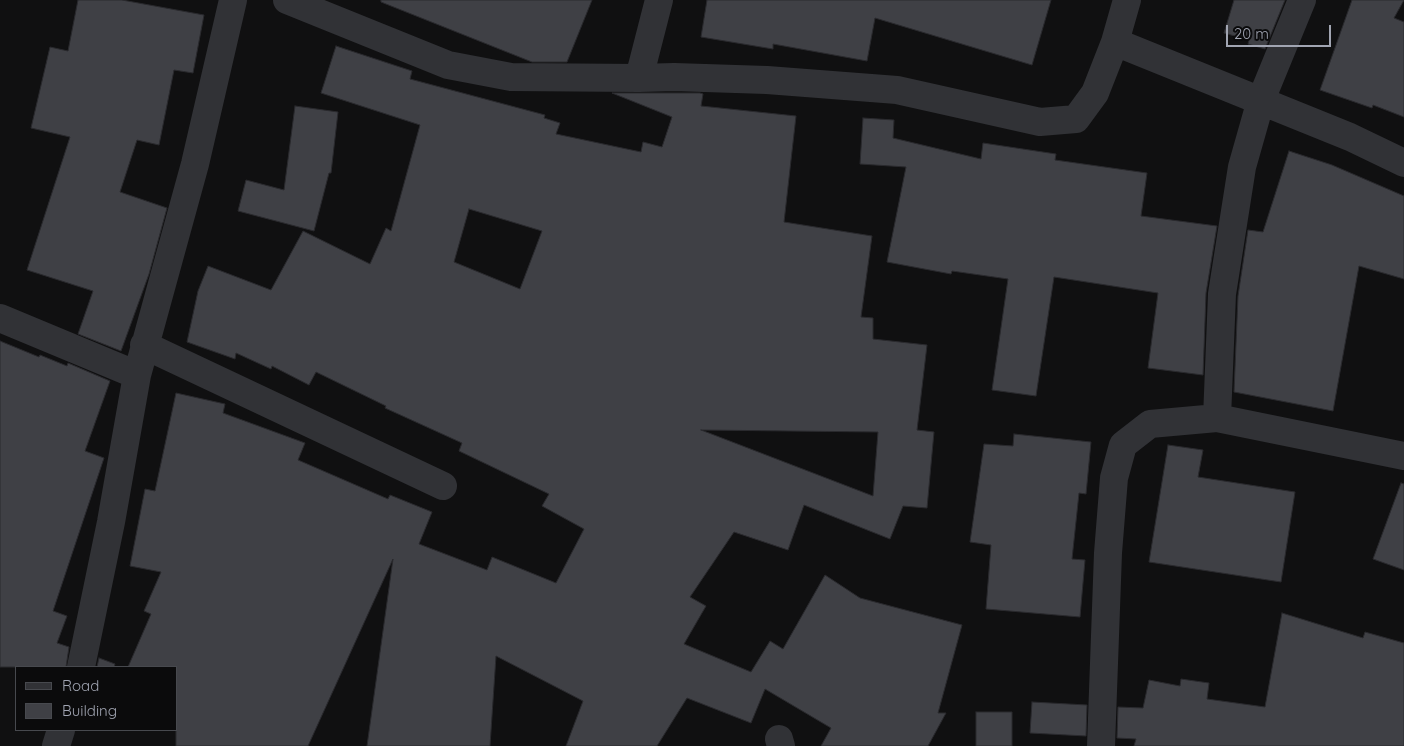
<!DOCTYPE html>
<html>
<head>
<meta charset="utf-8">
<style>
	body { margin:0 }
	#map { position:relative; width:1404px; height:746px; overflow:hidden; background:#101011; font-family:Quicksand,sans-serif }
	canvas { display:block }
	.legend { position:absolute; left:15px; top:666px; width:162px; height:65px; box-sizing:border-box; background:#0b0b0c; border:1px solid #47494e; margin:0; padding:6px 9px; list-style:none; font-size:15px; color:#a1a5b2 }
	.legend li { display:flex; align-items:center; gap:10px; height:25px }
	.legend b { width:25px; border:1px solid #47494e }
	.scale { position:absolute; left:1226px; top:25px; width:105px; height:22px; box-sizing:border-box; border:2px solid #a1a5b2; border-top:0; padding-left:6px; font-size:15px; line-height:18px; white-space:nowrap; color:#a1a5b2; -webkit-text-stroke:4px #0b0b0c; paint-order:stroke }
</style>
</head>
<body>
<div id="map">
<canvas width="1404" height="746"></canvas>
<ul class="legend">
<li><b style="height:6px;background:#313236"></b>Road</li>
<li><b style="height:14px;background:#3f4045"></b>Building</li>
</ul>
<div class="scale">20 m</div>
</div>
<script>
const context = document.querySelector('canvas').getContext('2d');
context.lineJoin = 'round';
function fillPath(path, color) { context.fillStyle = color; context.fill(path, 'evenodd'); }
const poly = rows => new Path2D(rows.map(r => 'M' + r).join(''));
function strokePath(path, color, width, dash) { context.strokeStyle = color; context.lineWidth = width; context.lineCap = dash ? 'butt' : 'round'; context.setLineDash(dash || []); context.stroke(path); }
const building = poly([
	[78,0,122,0,204,15,193,73,174,70,159,145,137,140,120,192,167,208,149,274,121,351,78,334,93,291,27,270,70,137,31,128,50,47,68,51,78,0],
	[381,0,592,0,567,62,532,62,381,2,381,0],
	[707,0,1051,0,1032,65,875,18,867,61,773,44,773,49,701,37,707,0],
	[1234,0,1285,0,1265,49,1248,44,1249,40,1224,33,1234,0],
	[1352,0,1404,0,1394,18,1404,22,1404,117,1373,105,1372,108,1320,90,1352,0],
	[336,46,412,71,410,79,545,115,544,118,560,123,556,134,641,152,643,142,662,147,672,117,612,93,700,93,703,94,701,106,796,116,784,222,872,236,861,317,873,318,873,339,927,345,917,430,934,432,927,508,903,506,890,539,804,505,788,550,734,532,690,597,706,606,684,644,751,672,770,641,783,649,825,575,860,598,962,625,938,713,946,713,928,746,821,746,831,728,765,689,751,723,687,698,657,746,566,746,583,701,496,656,490,746,367,746,393,559,308,746,176,746,176,667,128,667,151,614,144,611,161,572,130,566,145,489,155,491,176,393,225,404,223,413,305,443,298,460,388,499,390,495,432,512,419,544,487,570,492,557,556,583,584,529,542,506,549,494,459,451,462,443,385,408,386,406,316,372,309,385,272,366,271,369,236,353,235,359,187,342,198,291,208,266,271,290,303,231,370,264,386,228,391,231,420,125,321,93,336,46],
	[469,209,542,231,520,289,454,262,469,209],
	[701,430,878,432,873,496,701,430],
	[295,106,338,112,331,173,329,173,314,231,238,211,246,180,284,190,295,106],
	[863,118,894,120,893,138,981,159,983,143,1056,154,1055,160,1147,173,1141,216,1217,226,1206,293,1203,375,1148,368,1158,293,1054,277,1036,396,992,390,1008,279,952,271,951,274,887,262,906,167,860,164,863,118],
	[1289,151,1332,165,1404,196,1404,279,1359,266,1333,411,1234,392,1238,296,1248,230,1263,232,1289,151],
	[0,341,39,357,40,355,67,366,68,363,110,381,85,451,104,458,53,611,67,616,57,643,69,647,66,667,0,667,0,341],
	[1014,434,1091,442,1086,494,1079,493,1072,559,1085,560,1080,617,986,609,991,545,970,542,984,444,1013,446,1014,434],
	[1168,445,1203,450,1198,477,1295,492,1281,582,1149,562,1168,445],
	[1401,483,1404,484,1404,570,1373,559,1401,483],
	[1282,613,1363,638,1365,632,1404,643,1404,746,1134,746,1136,739,1117,738,1118,707,1143,708,1149,680,1180,686,1181,679,1209,683,1207,699,1265,707,1282,613],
	[99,658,115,664,114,667,97,667,99,658],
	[1032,702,1087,705,1086,736,1030,733,1032,702],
	[976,712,1012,712,1012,746,976,746,976,712]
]);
fillPath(building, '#3f4045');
strokePath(building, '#2a2a2e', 1);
strokePath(poly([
	[287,0,448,65,511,77,639,78,674,77,767,80,897,90,1040,122,1076,119,1095,93,1115,42,1127,0],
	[1115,42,1350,137,1404,163],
	[639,78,659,0],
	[0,318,137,375],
	[144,345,443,486],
	[1217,418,1222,294,1242,167,1261,100,1302,0],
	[81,667,111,522,137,375,195,164,233,0],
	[779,739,781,746],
	[56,746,61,730],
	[1101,746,1108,553,1114,478,1123,445,1150,424,1217,418,1404,456]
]), '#313236', 28);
</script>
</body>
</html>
